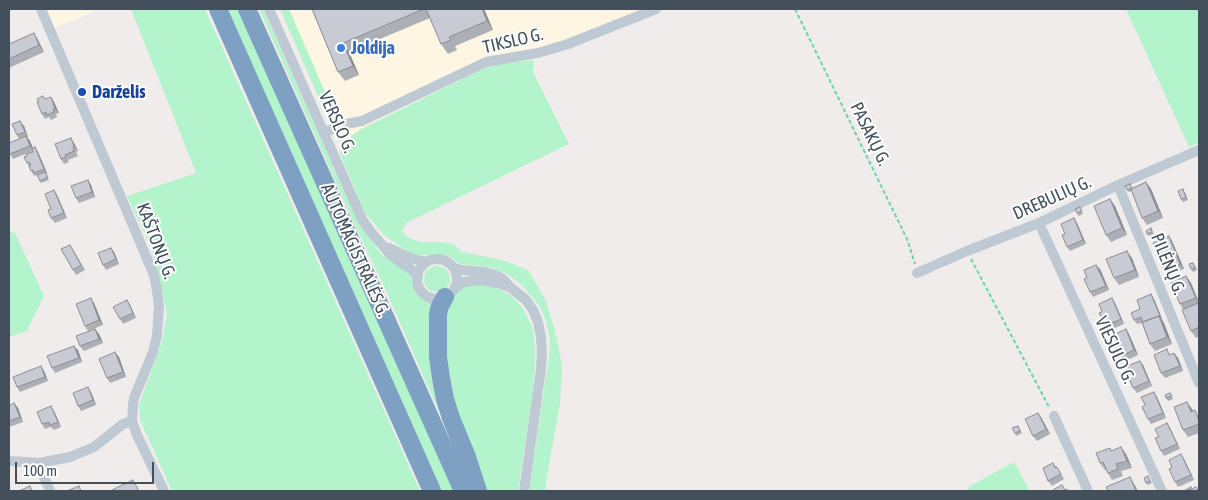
<!DOCTYPE html>
<html>
<head>
<meta charset="utf-8">
<style>
	body { margin:0 }
	#map { position:relative; width:1208px; height:500px; overflow:hidden; background:#f0ecec; font-family:"Asap Condensed",sans-serif }
	canvas { display:block }
	.frame { position:absolute; inset:0; border:10px solid #43505c; pointer-events:none }
	.scale { position:absolute; left:15px; top:462px; width:139px; height:22px; box-sizing:border-box; border:2px solid #43505c; border-top:0; padding-left:6px; font-size:15px; line-height:18px; white-space:nowrap; color:#43505c; -webkit-text-stroke:4px #fff; paint-order:stroke }
</style>
</head>
<body>
<div id="map">
<canvas width="1208" height="500"></canvas>
<div class="frame"></div>
<div class="scale">100 m</div>
</div>
<script>
const context = document.querySelector('canvas').getContext('2d');
context.lineJoin = 'round';
function fillPath(path, color) { context.fillStyle = color; context.fill(path, 'evenodd'); }
const poly = rows => new Path2D(rows.map(r => 'M' + r).join(''));
function strokePath(path, color, width, dash) { context.strokeStyle = color; context.lineWidth = width; context.lineCap = dash ? 'butt' : 'round'; context.setLineDash(dash || []); context.stroke(path); }
function label(font, color, halo, rows, align = 'center') {
  context.font = font + ' "Asap Condensed",sans-serif'; context.lineWidth = 4; context.setLineDash([]); context.textBaseline = 'middle'; context.strokeStyle = halo; context.fillStyle = color; for (const [text, x, y, turn = 0] of rows) {
    context.save(); context.translate(x, y); context.rotate((+turn || 0) * Math.PI / 180); context.textAlign = isNaN(turn) ? turn : align; if (halo) context.strokeText(text, 0, 0); context.fillText(text, 0, 0); context.restore();
  }
}
fillPath(poly([
	[46,9,100,9,54,28],
	[289,9,661,9,662,11,602,36,534,60,491,65,353,134,345,141]
]), '#fef6e2');
fillPath(poly([
	[131,9,205,9,420,491,172,491,140,420,139,405,162,342,167,313,151,248,127,196,196,173],
	[224,9,241,9,454,491,439,491],
	[259,9,263,9,343,189,363,229,381,254,407,271,410,275,419,294,424,299,435,303,469,480,383,284,352,219],
	[280,9,289,9,331,106,324,110],
	[1126,9,1199,9,1199,142,1189,147],
	[534,60,533,72,569,144,406,223,402,231,409,238,421,242,442,242,453,244,462,252,502,260,528,270,545,299,554,327,562,365,560,404,548,470,545,491,529,491,549,356,550,340,546,321,540,307,523,286,507,274,490,267,460,264,449,256,440,254,421,255,410,253,384,235,365,213,340,154,343,144,345,141,361,129,491,65],
	[9,231,15,233,44,296,27,331,9,337],
	'424 279a13 13 0 1 1 26 0a13 13 0 1 1-26 0Z',
	[466,285,487,285,499,289,509,294,517,301,524,310,533,329,535,345,535,364,532,396,518,491,483,491,453,410,442,315,451,296],
	[1014,462,1030,491,967,491,970,486]
]), '#b4f4cc');
strokePath(poly([
	[795,9,907,239,915,264],
	[971,259,1049,407]
]), '#69d59f', 2, [4, 2.5]);
strokePath(poly([
	[41,9,154,275,157,291,159,306,157,336,153,352,134,398,133,405,132,421,137,435,164,491],
	[269,9,362,219,370,231,390,254,400,262,411,269,418,277],
	[324,133,341,125,362,121,486,62,538,53,568,44,656,9],
	[1118,185,1199,383],
	[1039,223,1162,491],
	[389,248,408,257,426,262],
	'417 279a20 20 0 1 1 40 0a20 20 0 1 1-40 0Z',
	[454,268,462,270,485,272,496,275,503,279,510,287,497,283,481,280,464,282,456,287],
	[917,273,967,251,1039,223,1118,185,1199,150],
	[510,287,526,300,533,310,538,322,541,337,542,353,541,369,524,491],
	[1054,416,1088,491],
	[9,461,39,463,70,457,94,447,123,424,132,421],
	[39,463,41,471,50,491]
]), '#bec9d4', 10);
strokePath(poly([
	[218,9,432,491],
	[247,9,463,491],
	[445,297,440,306,438,314,438,357,441,378,445,399,451,418,467,457,478,491]
]), '#7ea0c2', 18);
fillPath(poly([
	[312,9,484,9,493,30,455,46,457,50,448,54,441,44,430,18,349,52,359,75,345,81,338,72],
	[34,33,38,40,44,52,9,68,9,44],
	[43,96,45,99,51,97,54,102,59,113,56,114,57,117,51,120,49,117,45,119,42,114,39,102],
	[24,126,28,137,27,137,30,141,33,148,35,147,38,152,47,173,46,174,49,180,41,183,38,177,36,175,34,176,27,163,33,151,13,159,10,154,19,139,17,135],
	[74,143,78,151,76,152,78,156,68,160,69,162,64,164,61,159],
	[88,180,91,185,95,197,79,203,76,198],
	[1146,182,1151,189,1163,218,1147,225,1142,218,1132,191,1129,192,1127,190],
	[1185,192,1188,200,1183,202,1181,199],
	[57,195,67,218,55,223,51,218,51,209],
	[1115,206,1127,235,1111,242,1106,235],
	[1080,207,1083,214,1078,216,1077,213],
	[1074,218,1077,223,1086,244,1070,251,1067,247,1065,234],
	[1151,228,1154,234,1149,236,1147,234],
	[1169,236,1172,241,1184,269,1168,275,1164,270],
	[73,249,85,270,76,275,73,270],
	[114,252,119,264,106,270,103,265],
	[1132,258,1139,277,1119,285,1114,278],
	[1195,265,1197,270,1193,272,1191,269],
	[1100,269,1109,290,1093,297,1090,292,1087,278],
	[1186,276,1191,283,1199,302,1199,336,1196,338,1191,331,1183,309,1180,304],
	[1151,294,1154,299,1172,344,1155,351,1150,344,1142,323,1137,324,1134,320,1140,309],
	[94,303,103,325,88,331,85,326],
	[1115,303,1124,324,1108,331,1105,326,1102,312],
	[130,305,136,318,123,324,120,319],
	[95,329,99,334,103,343,84,351,80,346],
	[1126,329,1129,334,1138,355,1123,362,1119,357,1116,343],
	[78,350,82,362,55,373,52,368],
	[1174,353,1178,358,1183,371,1165,378,1161,373,1170,355],
	[119,357,126,377,110,383,107,378],
	[1143,365,1152,386,1137,393,1133,388,1131,374],
	[41,366,44,371,48,381,20,392,17,387],
	[91,392,96,405,81,411,78,406],
	[1154,392,1157,397,1166,418,1151,424,1148,419,1145,405],
	[1170,393,1173,399,1168,401,1166,398],
	[14,403,18,408,23,422,9,427,9,406],
	[1192,409,1193,411,1199,416,1199,433,1188,437,1183,430],
	[54,411,61,427,54,430,51,427,45,429,42,424],
	[1041,417,1050,434,1037,441,1033,436],
	[1167,423,1170,428,1180,449,1164,456,1161,451,1159,437],
	[1018,426,1022,433,1016,436,1015,433],
	[1112,451,1126,454,1132,468,1121,471,1123,476,1112,480,1106,470,1105,470,1100,463],
	[1184,459,1194,480,1178,487,1175,482,1172,468],
	[1053,463,1060,472,1064,479,1052,486,1048,481],
	[1148,476,1152,483,1148,485,1146,483]
]), '#acafb5');
fillPath(poly([
	[482,9,484,9,493,30,487,21],
	[34,33,38,40,44,52,39,45],
	[343,43,349,52,359,75,353,66],
	[51,97,54,102,59,113,55,109],
	[20,121,24,126,28,137,25,132],
	[26,136,30,141,34,151,30,146],
	[71,138,74,143,78,151,74,146],
	[35,147,38,152,47,173,44,169],
	[88,180,91,185,95,197,92,192],
	[1146,182,1151,189,1163,218,1158,211],
	[54,190,57,195,67,218,64,213],
	[1110,199,1115,206,1127,235,1122,228],
	[1074,218,1077,223,1086,244,1083,240],
	[1169,236,1172,241,1184,269,1180,264],
	[111,248,114,252,119,264,116,259],
	[1127,251,1132,258,1139,277,1135,270],
	[1096,265,1100,269,1109,290,1106,286],
	[1186,276,1191,283,1199,303,1196,298],
	[1151,294,1154,299,1163,321,1160,316],
	[91,298,94,303,103,325,99,320],
	[1112,298,1115,303,1124,324,1121,319],
	[127,300,130,305,136,318,133,313],
	[1159,316,1164,323,1172,344,1167,337],
	[95,329,99,334,103,343,99,339],
	[1126,329,1129,334,1138,355,1134,350],
	[74,346,78,350,82,362,79,358],
	[115,352,119,357,126,377,123,372],
	[1174,353,1178,358,1183,371,1180,366],
	[1140,361,1143,365,1152,386,1149,381],
	[41,366,44,371,48,381,45,377],
	[88,387,91,392,96,405,93,400],
	[1154,392,1157,397,1166,418,1163,413],
	[1187,402,1192,409,1196,419,1191,412],
	[14,403,18,408,23,422,20,417],
	[51,406,54,411,61,427,58,422],
	[1038,413,1041,417,1050,434,1046,429],
	[1167,423,1170,428,1180,449,1177,444],
	[1121,447,1126,454,1132,468,1127,461],
	[1181,454,1184,459,1194,480,1191,475],
	[1130,477,1138,491,1136,491]
]), '#8c8e94');
const building = poly([
	[312,9,424,9,343,43,353,66,338,72,312,9],
	[426,9,482,9,487,21,449,37,451,40,441,44,426,9],
	[34,33,39,45,9,59,9,44,34,33],
	[43,96,45,99,51,97,55,109,53,109,54,112,47,115,46,112,42,114,37,102,39,102,37,99,43,96],
	[20,121,25,132,17,135,12,124,20,121],
	[26,136,30,146,10,154,9,151,9,143,26,136],
	[71,138,74,146,73,147,74,151,65,155,66,157,61,159,55,144,71,138],
	[35,147,44,169,34,173,33,170,31,171,29,166,31,165,29,162,27,163,24,157,27,156,26,154,33,152,32,149,35,147],
	[45,172,48,177,40,181,37,175,45,172],
	[88,180,92,192,76,198,71,186,88,180],
	[1146,182,1158,211,1142,218,1131,189,1146,182],
	[1130,184,1132,188,1127,190,1125,186,1130,184],
	[1183,189,1186,198,1181,199,1178,191,1183,189],
	[54,190,64,213,51,218,48,210,51,209,45,194,54,190],
	[1110,199,1122,228,1106,235,1094,206,1110,199],
	[1080,207,1082,211,1077,213,1075,209,1080,207],
	[1074,218,1083,240,1067,247,1062,235,1065,234,1061,224,1074,218],
	[1151,228,1152,232,1147,234,1146,231,1151,228],
	[1169,236,1180,264,1164,270,1153,243,1169,236],
	[70,245,81,265,73,270,61,249,70,245],
	[111,248,116,259,103,265,98,253,111,248],
	[1127,251,1135,270,1114,278,1106,259,1127,251],
	[1193,263,1195,268,1191,269,1189,264,1193,263],
	[1096,265,1106,286,1090,292,1084,279,1087,278,1084,270,1096,265],
	[1186,276,1196,298,1180,304,1171,283,1186,276],
	[1151,294,1160,316,1159,316,1143,322,1141,317,1134,320,1131,313,1140,309,1137,300,1151,294],
	[91,298,99,320,85,326,76,304,91,298],
	[1112,298,1121,319,1105,326,1099,313,1102,312,1099,304,1112,298],
	[127,300,133,313,120,319,113,307,127,300],
	[1198,303,1199,307,1199,327,1191,331,1182,310,1198,303],
	[1159,316,1167,337,1150,344,1142,322,1159,316],
	[95,329,99,339,80,346,76,336,95,329],
	[1126,329,1134,350,1119,357,1114,344,1116,343,1113,335,1126,329],
	[74,346,79,358,52,368,47,356,74,346],
	[1167,349,1169,355,1174,353,1180,366,1161,373,1154,355,1167,349],
	[115,352,123,372,107,378,99,359,115,352],
	[1140,361,1149,381,1133,388,1128,376,1131,374,1127,366,1140,361],
	[41,366,45,377,17,387,13,377,41,366],
	[88,387,93,400,78,406,73,393,88,387],
	[1154,392,1163,413,1148,419,1142,407,1145,405,1141,397,1154,392],
	[1170,393,1172,396,1166,398,1165,395,1170,393],
	[1187,402,1191,412,1195,410,1199,421,1199,424,1183,430,1174,407,1187,402],
	[14,403,20,417,9,421,9,406,14,403],
	[51,406,58,422,50,425,49,422,42,424,37,412,51,406],
	[1038,413,1046,429,1033,436,1025,419,1038,413],
	[1167,423,1177,444,1161,451,1155,438,1159,437,1155,429,1167,423],
	[1018,426,1020,431,1015,433,1012,428,1018,426],
	[1121,447,1127,461,1116,464,1118,469,1108,473,1103,462,1100,463,1096,453,1110,448,1111,451,1121,447],
	[1181,454,1191,475,1175,482,1169,469,1172,468,1169,460,1181,454],
	[1053,463,1055,468,1057,467,1061,474,1048,481,1043,468,1053,463],
	[1148,476,1150,481,1146,483,1144,478,1148,476],
	[1130,477,1136,491,1108,491,1106,487,1130,477],
	[133,480,139,491,113,491,112,490,133,480],
	[1062,485,1065,490,1067,489,1068,491,1053,491,1053,490,1062,485],
	[30,486,32,491,19,491,30,486],
	[79,486,81,491,67,491,79,486],
	[1191,487,1191,489,1186,491,1185,490,1191,487],
	[1196,487,1198,491,1187,491,1196,487]
]);
fillPath(building, '#c8cbd3');
strokePath(building, '#8c8e94', 1);
for (const [x, y, r, color] of [
	[341,48,5,"#3f7fe0"],
	[82,92,5,"#1a4fb4"]
]) { const dot = new Path2D(); dot.arc(x, y, r, 0, 2 * Math.PI); context.fillStyle = color; context.fill(dot); strokePath(dot, '#fff', 2); }
label('18px', '#43505c', '#fff', [
	["TIKSLO G.",513,41,-13],
	["VERSLO G.",337,122,66],
	["PASAKŲ G.",870,134,64],
	["DREBULIŲ G.",1052,198,-24],
	["KAŠTONŲ G.",156,241,69],
	["AUTOMAGISTRALĖS G.",355,250,66],
	["PILĖNŲ G.",1168,264,68],
	["VIESULO G.",1115,350,65]
]);
label('bold 18px', '#366cbe', '#fff', [
	["Joldija",351,48]
], 'left');
label('bold 18px', '#164399', '#fff', [
	["Darželis",92,92]
], 'left');
</script>
</body>
</html>
